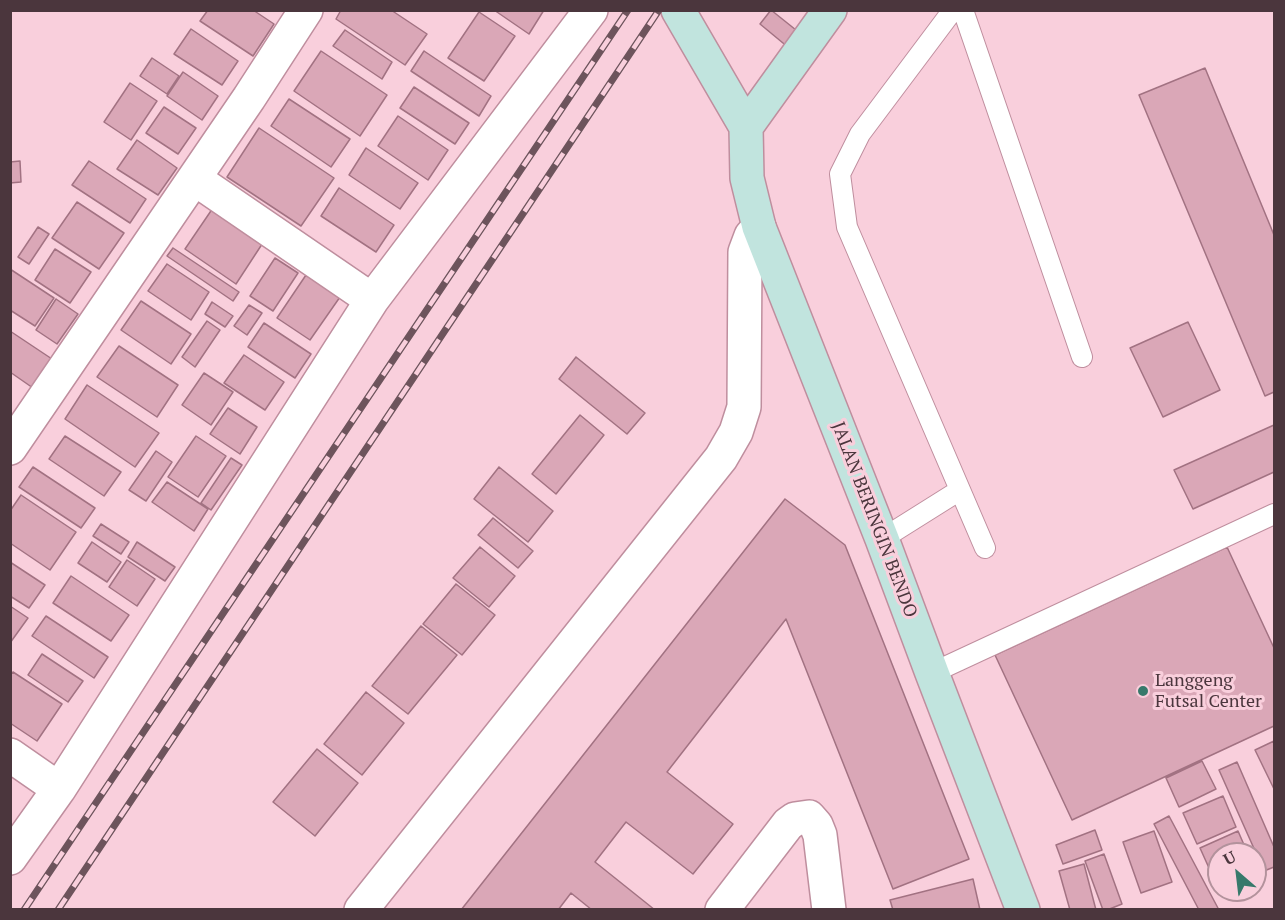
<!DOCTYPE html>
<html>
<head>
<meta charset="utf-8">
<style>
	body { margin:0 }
	#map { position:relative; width:1285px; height:920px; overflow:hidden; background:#f9cfdc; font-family:"PT Serif",serif }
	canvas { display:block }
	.frame { position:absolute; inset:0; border:12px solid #4b363d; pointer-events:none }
	.north { position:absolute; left:1207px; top:842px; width:60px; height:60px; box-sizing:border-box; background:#f9cfdc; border:2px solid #b3929c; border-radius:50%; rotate:332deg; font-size:16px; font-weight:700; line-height:24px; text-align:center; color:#4b363d }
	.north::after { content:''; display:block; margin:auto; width:21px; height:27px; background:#37796b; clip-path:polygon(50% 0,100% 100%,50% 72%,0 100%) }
</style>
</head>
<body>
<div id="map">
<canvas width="1285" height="920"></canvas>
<div class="frame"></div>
<div class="north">U</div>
</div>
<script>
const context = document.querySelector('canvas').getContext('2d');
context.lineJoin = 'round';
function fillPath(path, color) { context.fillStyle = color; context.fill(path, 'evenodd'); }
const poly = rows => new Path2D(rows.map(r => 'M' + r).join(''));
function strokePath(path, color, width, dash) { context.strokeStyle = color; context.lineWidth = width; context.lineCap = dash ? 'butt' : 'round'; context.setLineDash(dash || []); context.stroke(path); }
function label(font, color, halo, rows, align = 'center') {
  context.font = font + ' "PT Serif",serif'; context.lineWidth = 6; context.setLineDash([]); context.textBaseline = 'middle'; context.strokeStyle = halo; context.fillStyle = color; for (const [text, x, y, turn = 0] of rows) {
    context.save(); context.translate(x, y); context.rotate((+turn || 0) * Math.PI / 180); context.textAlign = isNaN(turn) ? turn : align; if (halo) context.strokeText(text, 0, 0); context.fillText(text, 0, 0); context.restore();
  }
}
const building = poly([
	[208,10,253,10,274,24,253,56,200,21,208,10],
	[341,10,391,10,427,34,405,65,336,19,341,10],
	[494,10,544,10,529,34,494,10],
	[771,10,801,34,789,48,760,24,771,10],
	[479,12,515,36,484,81,448,58,479,12],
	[191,29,238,61,222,85,174,54,191,29],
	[345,30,392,62,382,79,333,46,345,30],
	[321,51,387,95,360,136,294,91,321,51],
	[424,51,491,96,479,116,411,71,424,51],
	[152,58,179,76,167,94,140,76,152,58],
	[1205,68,1274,235,1274,392,1265,396,1139,95,1205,68],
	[183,72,218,96,202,120,167,96,183,72],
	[130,83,157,101,131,140,104,122,130,83],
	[414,87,469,123,455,144,400,108,414,87],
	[289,99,350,139,331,167,271,126,289,99],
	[164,107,196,128,178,154,146,133,164,107],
	[398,116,448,150,428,180,378,146,398,116],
	[259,128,334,178,301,226,227,177,259,128],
	[137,140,177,168,158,195,117,169,137,140],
	[366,148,418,183,400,209,349,175,366,148],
	[20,161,21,182,10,183,10,162,20,161],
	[89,161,146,199,130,223,72,185,89,161],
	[339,188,394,225,376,252,321,216,339,188],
	[77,202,124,233,99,269,52,238,77,202],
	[217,202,268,235,236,284,185,249,217,202],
	[38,227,49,234,29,264,18,257,38,227],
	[173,248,239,292,233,301,167,256,173,248],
	[55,249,91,272,70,303,35,280,55,249],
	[275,258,298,273,273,311,250,296,275,258],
	[167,264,209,292,191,320,148,291,167,264],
	[10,269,54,298,35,326,10,310,10,269],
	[306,275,340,297,310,340,277,318,306,275],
	[56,299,78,314,57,344,36,330,56,299],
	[141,301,191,334,171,364,121,330,141,301],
	[212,302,233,316,225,327,205,314,212,302],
	[249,305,262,313,247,335,234,326,249,305],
	[207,321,220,330,195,367,182,357,207,321],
	[1188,322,1220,390,1163,417,1130,348,1188,322],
	[264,323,311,354,295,378,248,347,264,323],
	[10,331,52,359,33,388,10,372,10,331],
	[119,346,178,385,157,417,97,377,119,346],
	[244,355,284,382,265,410,224,383,244,355],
	[576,357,645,413,627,434,559,379,576,357],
	[204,373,233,392,211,425,182,405,204,373],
	[87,385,159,433,135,467,65,419,87,385],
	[228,408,257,427,240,454,210,434,228,408],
	[580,415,604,435,556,494,532,474,580,415],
	[1274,425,1274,472,1193,509,1174,470,1274,425],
	[65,436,121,472,104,496,49,459,65,436],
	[196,436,226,456,198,497,168,477,196,436],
	[156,451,172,462,146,501,129,490,156,451],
	[231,458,242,465,211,510,201,503,231,458],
	[33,467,95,508,81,528,19,487,33,467],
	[499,467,553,511,528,542,474,499,499,467],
	[167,482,208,509,194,531,152,502,167,482],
	[21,495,76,532,50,570,10,543,10,511,21,495],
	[785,499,845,545,969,859,893,889,786,619,667,772,733,824,693,874,626,822,595,862,655,910,592,910,571,893,558,910,461,910,785,499],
	[493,518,533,551,518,568,478,535,493,518],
	[101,524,129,542,121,554,93,536,101,524],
	[92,542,121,562,107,582,78,563,92,542],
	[137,542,175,567,165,581,128,557,137,542],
	[480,547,515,576,489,607,453,578,480,547],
	[1227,547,1274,648,1274,726,1072,820,995,655,1227,547],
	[127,560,155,579,137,606,109,587,127,560],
	[10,562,45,585,29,608,10,596,10,562],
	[71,576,129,615,111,641,53,603,71,576],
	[456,584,495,615,462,655,423,624,456,584],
	[10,606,28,618,10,643,10,606],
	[46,616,108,657,94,678,32,636,46,616],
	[421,626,457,655,408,714,372,686,421,626],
	[42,654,83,681,68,702,28,675,42,654],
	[13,672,62,704,37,741,10,723,10,675,13,672],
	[366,692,404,723,362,775,324,744,366,692],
	[1274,741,1274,789,1255,750,1274,741],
	[317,749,358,783,315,836,273,802,317,749],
	[1202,761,1216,789,1179,807,1166,778,1202,761],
	[1237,762,1274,847,1274,867,1264,871,1219,770,1237,762],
	[1223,796,1236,827,1197,844,1183,813,1223,796],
	[1169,816,1219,910,1199,910,1154,824,1169,816],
	[1095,830,1102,850,1063,864,1056,845,1095,830],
	[1154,831,1172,882,1141,893,1123,842,1154,831],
	[1238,831,1248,854,1219,854,1219,887,1218,888,1200,848,1238,831],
	[1104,854,1122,904,1107,910,1103,910,1085,861,1104,854],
	[1084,864,1096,910,1070,910,1059,871,1084,864],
	[973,879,980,910,893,910,890,900,973,879]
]);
fillPath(building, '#daa7b7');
strokePath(building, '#a27282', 1.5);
const lane = poly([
	[953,10,860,134,840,174,847,227,985,548],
	[963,10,1082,357],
	[882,539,960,490],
	[932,673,1274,514]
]);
const street = poly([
	[195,179,372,300],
	[10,448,249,98,306,10],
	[10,755,59,789],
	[10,858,59,789,372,300,591,10],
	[361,910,721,458,736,432,744,407,745,252,751,236,759,227],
	[722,910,788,824,795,819,809,817,816,825,820,835,829,910]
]);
const secondary = poly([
	[678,10,746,127,747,178,759,227,882,539,932,673,1023,910],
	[746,127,830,10]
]);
strokePath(lane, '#bf8e9e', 22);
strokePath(street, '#bf8e9e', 36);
strokePath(secondary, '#bf8e9e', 36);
strokePath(lane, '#fff', 20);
strokePath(street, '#fff', 33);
strokePath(secondary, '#c1e4de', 33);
const rail = poly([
	[24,910,628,10],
	[58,910,659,10]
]);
strokePath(rail, '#6d545c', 7);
strokePath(rail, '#f9cfdc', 4.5, [14]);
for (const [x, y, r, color] of [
	[1143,691,6,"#37796b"]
]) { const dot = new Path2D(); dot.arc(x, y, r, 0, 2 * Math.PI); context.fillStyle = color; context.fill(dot); strokePath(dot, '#f9cfdc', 2); }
label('18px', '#4b363d', '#f9cfdc', [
	["JALAN BERINGIN BENDO",874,520,69]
]);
label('18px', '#4b363d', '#f9cfdc', [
	["Langgeng",1155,681],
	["Futsal Center",1155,702]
], 'left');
</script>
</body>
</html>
